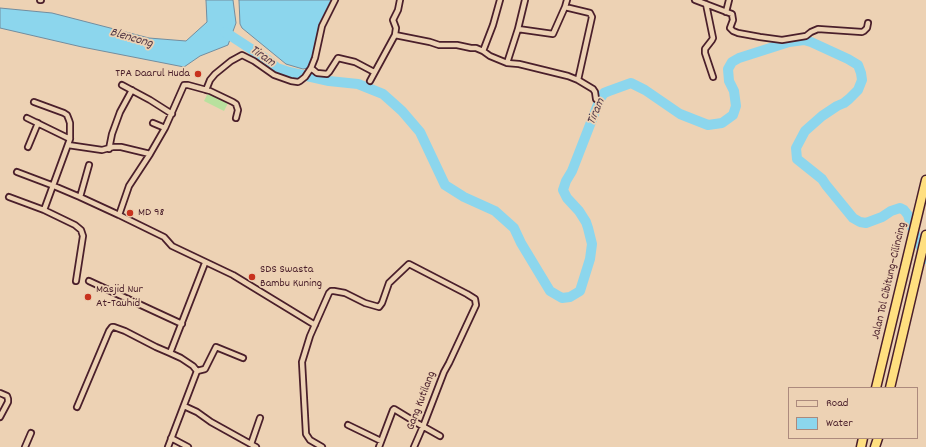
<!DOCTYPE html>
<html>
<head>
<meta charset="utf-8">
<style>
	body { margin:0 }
	#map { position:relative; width:926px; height:447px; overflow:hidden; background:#edd2b4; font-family:Dekko,sans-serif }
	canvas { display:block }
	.legend { position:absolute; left:788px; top:387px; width:130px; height:52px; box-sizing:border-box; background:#edd2b4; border:1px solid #ac8a7d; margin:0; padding:5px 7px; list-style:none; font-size:12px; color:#4a1f2b }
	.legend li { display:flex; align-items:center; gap:8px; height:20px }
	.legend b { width:20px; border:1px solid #ac8a7d }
</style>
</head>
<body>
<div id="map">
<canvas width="926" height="447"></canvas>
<ul class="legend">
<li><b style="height:5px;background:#edd2b4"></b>Road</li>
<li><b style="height:11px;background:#8cd6ed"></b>Water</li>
</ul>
</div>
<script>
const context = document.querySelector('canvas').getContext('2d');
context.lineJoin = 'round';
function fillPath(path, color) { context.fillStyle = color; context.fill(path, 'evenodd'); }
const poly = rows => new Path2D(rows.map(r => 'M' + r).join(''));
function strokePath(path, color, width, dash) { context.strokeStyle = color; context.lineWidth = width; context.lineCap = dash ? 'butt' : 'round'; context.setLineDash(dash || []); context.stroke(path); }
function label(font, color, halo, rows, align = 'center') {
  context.font = font + ' Dekko,sans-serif'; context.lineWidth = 3.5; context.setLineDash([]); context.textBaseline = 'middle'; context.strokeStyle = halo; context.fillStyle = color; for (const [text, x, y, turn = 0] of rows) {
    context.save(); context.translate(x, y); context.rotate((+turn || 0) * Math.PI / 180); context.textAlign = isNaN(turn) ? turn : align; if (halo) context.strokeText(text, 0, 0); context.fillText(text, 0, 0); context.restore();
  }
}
fillPath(poly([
	[208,93,228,103,224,111,204,101]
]), '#b8e19e');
const water = poly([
	[206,0,233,0,236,23,228,45,200,56,184,67,82,47,0,28,0,8,52,13,149,38,186,41,207,22,206,0],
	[239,0,332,0,320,26,312,64,308,68,303,69,286,64,242,28,240,24,239,0]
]);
fillPath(water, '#8cd6ed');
strokePath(water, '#728d9f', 1);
strokePath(poly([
	[225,32,268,60,277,68,289,72,329,81,358,84,383,94,402,111,420,132,445,185,464,197,495,211,514,228,521,243,550,291,562,298,570,297,580,291,590,259,592,244,588,228,586,222,579,211,567,198,563,190,566,181,572,171,600,99,604,93,609,91,631,83,645,90,680,114,708,125,722,123,733,115,736,106,734,91,729,81,728,69,732,62,739,58,789,42,804,40,811,42,848,59,858,65,861,73,862,80,858,90,849,99,844,103,837,106,822,116,805,131,796,148,797,159,822,179,826,185,853,218,860,222,866,223,882,217,891,211,900,208,904,210,908,215,911,225,926,259]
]), '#8cd6ed', 10);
const minor = poly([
	[40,0,41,0],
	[567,0,565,7,590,13,592,17,578,80],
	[695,0,732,14,733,20,730,28,733,31,738,33,760,37,782,40,806,36,811,32,818,29,862,32,864,31,867,28,868,23],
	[706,4,713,38,712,40,705,49,705,53,713,77],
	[726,12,729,0],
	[518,29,525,0],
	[395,35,430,42,439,45,457,45,471,48,476,48,483,51,490,56,507,63,519,64,568,76,578,80,593,89,595,92,596,99],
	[483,51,493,25,500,0],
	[507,63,518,29,553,34,565,7],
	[311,68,317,73,327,74,329,72,338,58,355,62,374,72],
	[370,81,395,35,396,28,393,20,398,10,400,0],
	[122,85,150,100,172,114],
	[206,90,210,80,215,74,231,61,242,55,254,61,274,75,291,81,298,82,300,81,305,77,311,68,315,58,322,26,335,0],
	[34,102,64,113,67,115,69,120,70,123,70,139,44,210],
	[27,118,70,139],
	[153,123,165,128],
	[68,145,102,150,113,147,121,147,150,154],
	[28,147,38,123],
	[109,149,112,134,120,112,132,90],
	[17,172,54,186,80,197,119,215,164,237,172,246,233,275,315,325],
	[9,197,44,210,75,225,81,230,83,236,76,281],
	[80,197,89,165],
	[119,215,129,186,150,154,165,128,184,85,188,85,210,91,233,102,236,104,238,110,236,118],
	[89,281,182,324],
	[197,371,205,369,216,347,243,358],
	[0,393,7,396,8,399,8,402,0,417],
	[184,406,197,412,211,422,256,447],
	[77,407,109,331,112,327,114,327,125,331,156,347,170,353],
	[348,425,381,441],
	[171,438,188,447],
	[251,444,260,418],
	[25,447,31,433],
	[168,447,197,371,193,366,181,358,170,353,205,263],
	[322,447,310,440,306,434,302,362,310,336,329,293,331,291,334,291,345,293,365,303,379,307,382,303,389,283,409,264,467,294,475,299,476,305,449,363,444,372,424,424,414,447],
	[379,447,393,410,394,409,417,423,440,436]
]);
const motorway = poly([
	[876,388,926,180],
	[890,388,926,235],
	[861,447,863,438],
	[875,447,878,438]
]);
strokePath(minor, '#4a1f2b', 8);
strokePath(motorway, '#4a1f2b', 11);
strokePath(minor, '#edd2b4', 4.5);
strokePath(motorway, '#ffdf80', 8);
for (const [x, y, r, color] of [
	[198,74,4,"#c8321e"],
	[130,213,4,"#c8321e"],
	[252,277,4,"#c8321e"],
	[88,297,4,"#c8321e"]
]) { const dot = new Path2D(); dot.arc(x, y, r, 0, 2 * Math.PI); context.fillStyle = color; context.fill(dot); strokePath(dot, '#edd2b4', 1.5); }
label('12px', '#4a1f2b', '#edd2b4', [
	["TPA Daarul Huda",190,74,"right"],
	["MD 98",138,213],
	["SDS Swasta",260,270],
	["Bambu Kuning",260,284],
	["Masjid Nur",96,290],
	["At-Tauhid",96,304]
], 'left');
label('12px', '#4a1f2b', '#edd2b4', [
	["Jalan Tol Cibitung–Cilincing",890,281,-77],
	["Gang Kutilang",422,401,-69]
]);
label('italic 13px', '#543a48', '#edd2b4', [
	["Blencong",131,39,16],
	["Tiram",262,57,34],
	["Tiram",597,112,-67]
]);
</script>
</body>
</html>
